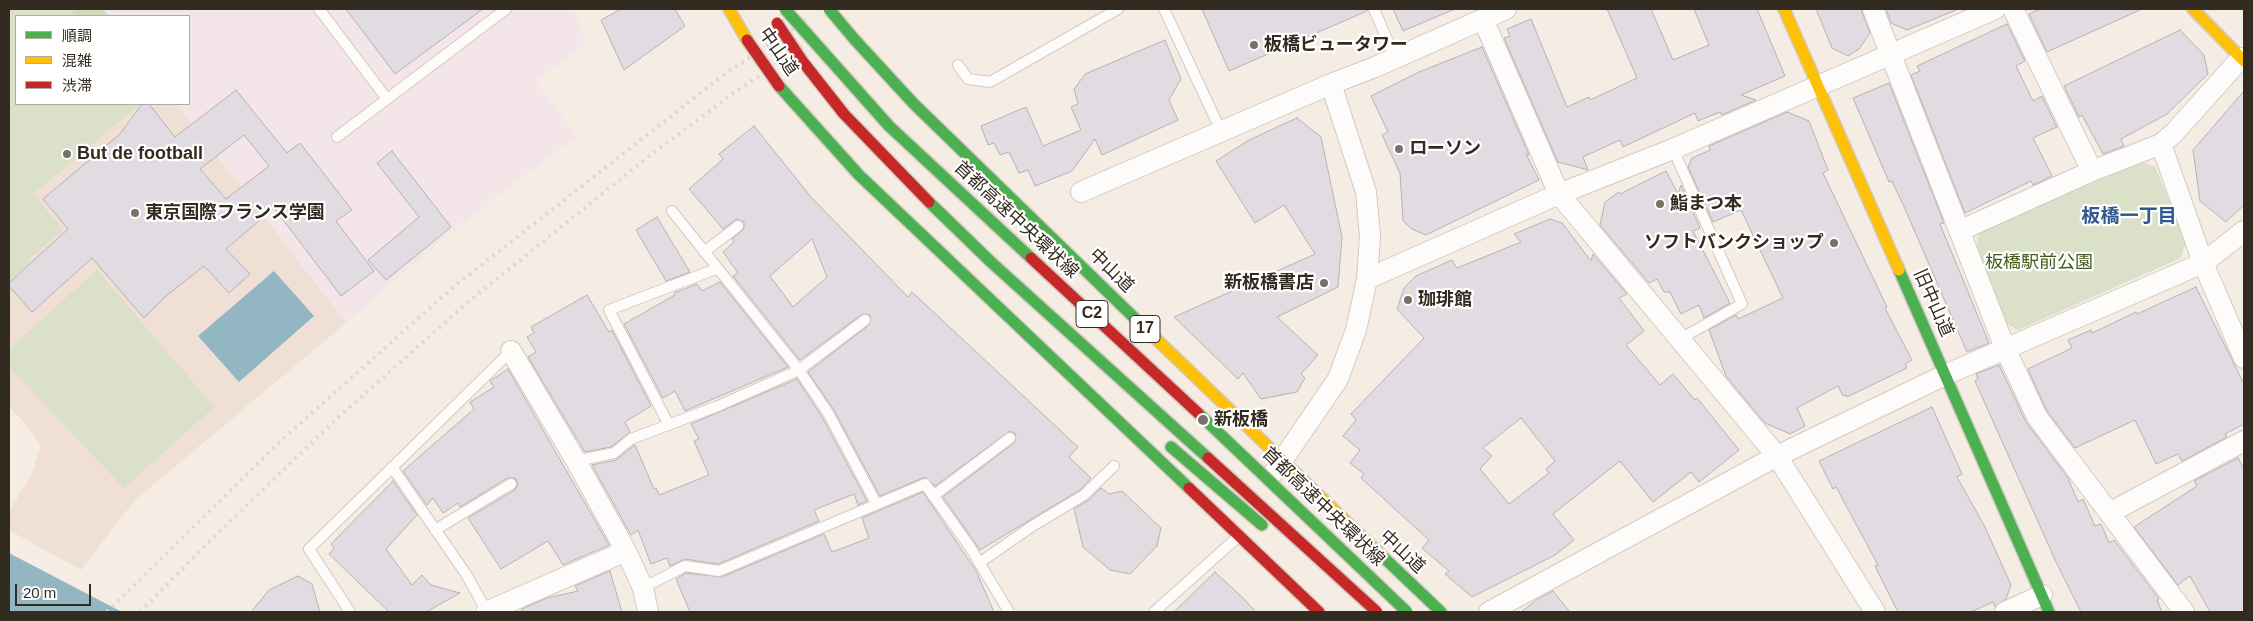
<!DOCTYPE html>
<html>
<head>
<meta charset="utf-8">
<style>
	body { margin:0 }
	#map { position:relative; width:2253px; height:621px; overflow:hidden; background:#f5ede4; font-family:Arial,"Noto Sans JP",sans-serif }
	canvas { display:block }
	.frame { position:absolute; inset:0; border:10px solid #342b20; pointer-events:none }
	.legend { position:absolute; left:15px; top:15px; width:175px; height:90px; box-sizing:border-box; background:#fff; border:1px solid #aeaaa6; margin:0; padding:6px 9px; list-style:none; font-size:15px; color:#342b20 }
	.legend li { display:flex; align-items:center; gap:10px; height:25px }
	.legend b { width:25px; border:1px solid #aeaaa6 }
	.scale { position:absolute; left:15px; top:584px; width:76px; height:22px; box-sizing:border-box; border:2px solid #342b20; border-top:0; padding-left:6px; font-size:15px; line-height:18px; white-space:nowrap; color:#342b20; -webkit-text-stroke:4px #fff; paint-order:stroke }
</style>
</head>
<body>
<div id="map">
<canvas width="2253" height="621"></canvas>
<div class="frame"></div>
<ul class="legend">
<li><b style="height:6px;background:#4caf50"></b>順調</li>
<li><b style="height:6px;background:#ffc107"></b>混雑</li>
<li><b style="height:6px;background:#c62828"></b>渋滞</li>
</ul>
<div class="scale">20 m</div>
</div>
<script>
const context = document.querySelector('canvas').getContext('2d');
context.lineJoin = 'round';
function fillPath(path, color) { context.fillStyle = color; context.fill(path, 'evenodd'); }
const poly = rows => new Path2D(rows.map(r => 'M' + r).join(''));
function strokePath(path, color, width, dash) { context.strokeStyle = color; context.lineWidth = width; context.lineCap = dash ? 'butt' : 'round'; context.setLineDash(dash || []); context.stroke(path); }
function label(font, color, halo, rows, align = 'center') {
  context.font = font + ' Arial,"Noto Sans JP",sans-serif'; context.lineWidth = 4.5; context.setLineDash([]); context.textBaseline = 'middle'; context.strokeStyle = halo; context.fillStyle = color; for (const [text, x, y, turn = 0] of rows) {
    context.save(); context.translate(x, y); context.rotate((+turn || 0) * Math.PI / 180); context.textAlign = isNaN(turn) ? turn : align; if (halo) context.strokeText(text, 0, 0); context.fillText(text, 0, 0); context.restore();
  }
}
fillPath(poly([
	[104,9,573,9,587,43,536,81,577,136,453,230,346,323,177,104,189,104,189,16,110,16]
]), '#f4e5e8');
fillPath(poly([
	[9,9,104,9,110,16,16,16,16,104,177,104,346,323,134,501,81,570,9,530,9,511,31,476,41,445,21,419,9,407]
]), '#efdfd5');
fillPath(poly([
	[9,9,70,9,76,16,16,16,16,104,140,104,33,194,63,230,29,259,32,262,9,281],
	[2142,162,2155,167,2186,241,2181,258,2018,330,2005,323,1975,249,1980,231],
	[97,270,214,407,124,488,9,367,9,349]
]), '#dbe0c8');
fillPath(poly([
	[70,9,103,9,108,16,76,16]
]), '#d2dabd');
fillPath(poly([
	[274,271,314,316,239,382,198,336],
	[9,553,122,612,9,612]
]), '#92b7c2');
const building = poly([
	[346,9,483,9,395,74,346,9],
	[621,9,675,9,685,26,624,70,601,20,621,9],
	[1202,9,1367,9,1367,11,1229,71,1202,9],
	[1393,9,1455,9,1403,31,1393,9],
	[1607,9,1651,9,1673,60,1709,45,1694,9,1757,9,1785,76,1741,95,1756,100,1722,115,1720,112,1698,121,1695,113,1623,147,1620,140,1583,157,1588,170,1558,162,1504,38,1510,36,1507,29,1531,19,1567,107,1589,97,1590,100,1637,78,1607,9],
	[1816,9,1861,9,1870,33,1859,49,1848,56,1832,48,1816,9],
	[1886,9,1956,9,1956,10,1907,30,1891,23,1886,9],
	[2040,9,2142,9,2047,52,2029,14,2040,9],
	[2007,24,2025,61,2016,66,2033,101,2042,96,2057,127,2033,138,2052,176,2033,185,2031,181,1965,213,1911,75,1920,71,1917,66,2007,24],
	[2180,30,2204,55,2208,74,2167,114,2121,139,2124,146,2103,154,2082,115,2079,117,2064,86,2180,30],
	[1165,40,1181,79,1169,100,1178,120,1102,155,1095,139,1072,171,1035,186,1028,170,1019,173,1009,152,1000,155,994,143,988,145,981,126,1026,107,1043,146,1081,130,1071,107,1078,104,1074,89,1085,74,1165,40],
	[1482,47,1529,155,1526,154,1539,180,1426,235,1412,229,1403,221,1400,173,1382,135,1388,132,1371,96,1419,72,1482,47],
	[1889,83,1944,223,1940,224,1989,343,1967,352,1905,209,1892,181,1889,182,1853,98,1889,83],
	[236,90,287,153,300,143,352,210,336,221,374,271,341,296,274,208,226,249,250,274,229,293,204,266,166,296,144,318,92,258,32,312,9,286,9,283,68,229,43,199,120,134,142,104,149,104,175,137,236,90],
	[244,135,269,166,226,199,200,169,244,135],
	[2244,91,2244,205,2226,222,2200,201,2193,150,2244,91],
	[1787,112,1809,121,1828,170,1823,173,1887,307,1885,308,1912,360,1905,364,1907,368,1847,397,1846,395,1843,396,1838,386,1797,408,1805,426,1790,434,1765,423,1726,376,1709,330,1736,315,1738,319,1783,298,1741,210,1713,222,1688,167,1692,158,1710,150,1709,146,1787,112],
	[1297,118,1321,137,1342,237,1338,287,1277,317,1318,355,1301,374,1305,378,1297,392,1261,399,1243,373,1238,379,1174,317,1315,254,1284,205,1255,223,1216,161,1249,140,1297,118],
	[754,126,811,197,908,297,912,292,1078,447,1069,457,1091,478,1080,490,980,550,943,497,1014,443,1016,434,1010,431,935,486,925,477,880,496,834,410,808,372,869,325,871,316,867,314,861,315,800,360,733,276,738,273,723,252,734,242,732,239,744,229,744,222,737,219,723,229,689,189,723,159,719,154,754,126],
	[812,239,827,277,793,307,770,276,812,239],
	[392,151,451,227,386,280,368,260,419,217,377,163,392,151],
	[1666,171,1678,194,1681,185,1700,228,1693,231,1730,303,1704,318,1699,305,1681,314,1670,292,1664,292,1657,279,1649,283,1600,225,1605,202,1619,192,1620,194,1666,171],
	[657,217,690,272,666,281,636,230,657,217],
	[1550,219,1562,223,1591,261,1593,254,1627,294,1619,298,1644,331,1626,345,1660,385,1673,374,1695,400,1697,398,1739,450,1699,482,1691,472,1653,502,1620,461,1553,514,1574,540,1555,555,1472,597,1445,574,1449,571,1422,548,1429,540,1361,478,1364,474,1350,463,1360,450,1343,436,1356,420,1351,414,1424,338,1397,309,1404,288,1416,276,1452,260,1457,268,1521,242,1514,234,1550,219],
	[1521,418,1555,461,1546,469,1549,473,1509,504,1480,469,1492,456,1483,448,1521,418],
	[720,282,788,367,685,411,675,391,663,398,624,324,675,295,674,293,697,284,702,291,720,282],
	[2196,287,2244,384,2244,424,2225,434,2227,437,2182,461,2178,454,2156,464,2135,420,2075,448,2047,411,2028,369,2072,348,2068,340,2091,330,2092,333,2136,312,2137,314,2196,287],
	[587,295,609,332,612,330,651,406,625,422,630,432,611,447,585,452,528,357,536,352,527,337,534,333,531,327,587,295],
	[1999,365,2026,422,2068,478,2078,502,2083,499,2095,526,2101,524,2109,543,2114,540,2159,599,2157,600,2162,612,2081,612,2056,562,1975,381,1978,379,1976,374,1999,365],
	[508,369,609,545,563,565,548,541,501,569,468,518,515,490,518,484,515,478,507,478,460,507,458,503,443,513,433,498,427,505,403,471,474,409,470,402,494,387,490,381,508,369],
	[797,379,822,417,867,501,858,505,854,494,814,510,819,521,718,564,685,559,670,566,667,558,651,564,638,530,631,535,592,465,616,460,635,445,654,489,656,488,659,495,709,475,694,441,699,439,691,424,797,379],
	[1932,407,1962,474,1957,477,1984,525,2011,585,2006,599,1995,607,1993,602,1971,612,1898,612,1875,566,1878,565,1836,487,1833,489,1819,461,1932,407],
	[2238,458,2244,469,2244,612,2210,612,2190,576,2178,585,2134,527,2197,486,2194,481,2238,458],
	[393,481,417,515,386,549,412,585,422,575,431,585,460,593,426,612,389,612,329,554,334,548,331,544,393,481],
	[1101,488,1109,494,1122,491,1161,528,1157,546,1130,574,1110,570,1083,547,1074,509,1089,500,1101,488],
	[923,492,976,571,994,612,690,612,676,579,686,573,722,577,824,534,832,552,869,538,862,518,923,492],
	[610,571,622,612,522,612,522,609,547,598,578,591,575,586,610,571],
	[1215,572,1243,598,1256,612,1174,612,1215,572],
	[298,576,312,584,320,612,251,612,269,590,298,576],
	[1553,591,1570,612,1521,612,1538,599,1553,591]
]);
fillPath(building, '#e1dce2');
strokePath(building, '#b6b1b3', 1);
const lane = poly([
	[319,9,387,99],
	[1164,9,1221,131],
	[1374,9,1395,58],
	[958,65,968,79,990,82,1118,9],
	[337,137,506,9],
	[1673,149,1742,304,1680,339],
	[672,211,799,370,865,320],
	[704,252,738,226],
	[669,425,609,310,716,269],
	[576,461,614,453,631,439,718,406,799,370,828,413,876,503],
	[392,467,466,574,487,612],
	[933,496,1010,438],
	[435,530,511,484],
	[979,563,1034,525,1084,495,1114,466],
	[643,588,685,566,719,571,925,484,970,547,1009,612],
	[350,612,309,549,511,351],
	[1154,612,1239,536]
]);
const street = poly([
	[1873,9,2005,348,2037,417,2184,612],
	[2013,9,2092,171],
	[1483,19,1559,194,1777,456,1875,612],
	[2161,144,2203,263,2244,358],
	[1081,192,1331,84],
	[1959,231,2092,171,2161,144,2174,133,2241,58],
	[1367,279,1559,194,1673,149,1995,9],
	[511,351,576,461,626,551,643,588,648,612],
	[1275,471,1338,379,1356,330,1367,279,1370,236,1366,192,1331,84,1375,67,1506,9],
	[2109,513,2244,441],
	[486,612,626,551],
	[1489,612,1777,456,1945,375,2203,263,2244,231],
	[2005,612,2042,595]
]);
const fast = poly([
	[855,40,914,104,1152,335],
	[779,86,859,175,1189,488],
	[1899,270,2049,612],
	[1171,447,1262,525],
	[1379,553,1441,612]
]);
const slow = poly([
	[729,9,747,40],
	[1784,9,1899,270],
	[2193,9,2244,61],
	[1152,335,1379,553]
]);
const jam = poly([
	[1189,488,1319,612]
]);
strokePath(lane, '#d2cac1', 12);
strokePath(street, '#d2cac1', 22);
strokePath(fast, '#d2cac1', 14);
strokePath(slow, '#d2cac1', 14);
strokePath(jam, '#d2cac1', 14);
strokePath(lane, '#fefcfb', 10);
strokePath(street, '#fefcfb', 20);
strokePath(fast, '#4caf50', 11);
strokePath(slow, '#ffc107', 11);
strokePath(jam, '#c62828', 11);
strokePath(poly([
	[107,612,286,436,451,289,722,76,806,20],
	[140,612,211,540,332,423,467,303,648,157,735,92,819,35]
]), '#dbd8d5', 4, [2.5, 5]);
const fastBridge = poly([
	[785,9,889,126,1031,258],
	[829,9,855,40],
	[929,202,992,263,1208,458],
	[1198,413,1407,612]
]);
const jamBridge = poly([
	[777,23,803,62,844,114,929,202],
	[747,40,779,86],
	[1031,258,1198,413],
	[1208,458,1377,612]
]);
strokePath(fastBridge, '#d2cac1', 14, []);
strokePath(jamBridge, '#d2cac1', 14, []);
strokePath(fastBridge, '#4caf50', 11);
strokePath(jamBridge, '#c62828', 11);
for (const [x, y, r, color] of [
	[1254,45,5,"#786f65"],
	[1399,149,5,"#786f65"],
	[67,154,5,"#786f65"],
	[1660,204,5,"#786f65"],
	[135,213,5,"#786f65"],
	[1834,243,5,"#786f65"],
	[1324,283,5,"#786f65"],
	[1408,300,5,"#786f65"],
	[1203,420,6,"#786f65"]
]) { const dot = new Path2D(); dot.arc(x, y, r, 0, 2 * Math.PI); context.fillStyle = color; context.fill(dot); strokePath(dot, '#fff', 2); }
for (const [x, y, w] of [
	[1092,314,32],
	[1145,329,30]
]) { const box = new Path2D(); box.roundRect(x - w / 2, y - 13.5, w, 27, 4); context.fillStyle = '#fff'; context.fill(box); strokePath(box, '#342b20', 1); }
label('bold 16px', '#342b20', null, [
	["C2",1092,314],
	["17",1145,329]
]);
label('bold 18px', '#342b20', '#fff', [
	["板橋ビュータワー",1264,45],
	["ローソン",1409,149],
	["But de football",77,154],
	["鮨まつ本",1670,204],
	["東京国際フランス学園",145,213],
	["ソフトバンクショップ",1824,243,"right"],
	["新板橋書店",1314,283,"right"],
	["珈琲館",1418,300],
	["新板橋",1214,420]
], 'left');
label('18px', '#342b20', '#fff', [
	["中山道",778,52,55],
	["首都高速中央環状線",1016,220,43],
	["中山道",1111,271,44],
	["旧中山道",1933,303,66],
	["首都高速中央環状線",1323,507,44],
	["中山道",1402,552,43]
]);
label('18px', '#435c1b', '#fff', [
	["板橋駅前公園",2039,263]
]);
label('bold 19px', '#2f588e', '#fff', [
	["板橋一丁目",2129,217]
]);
</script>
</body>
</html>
